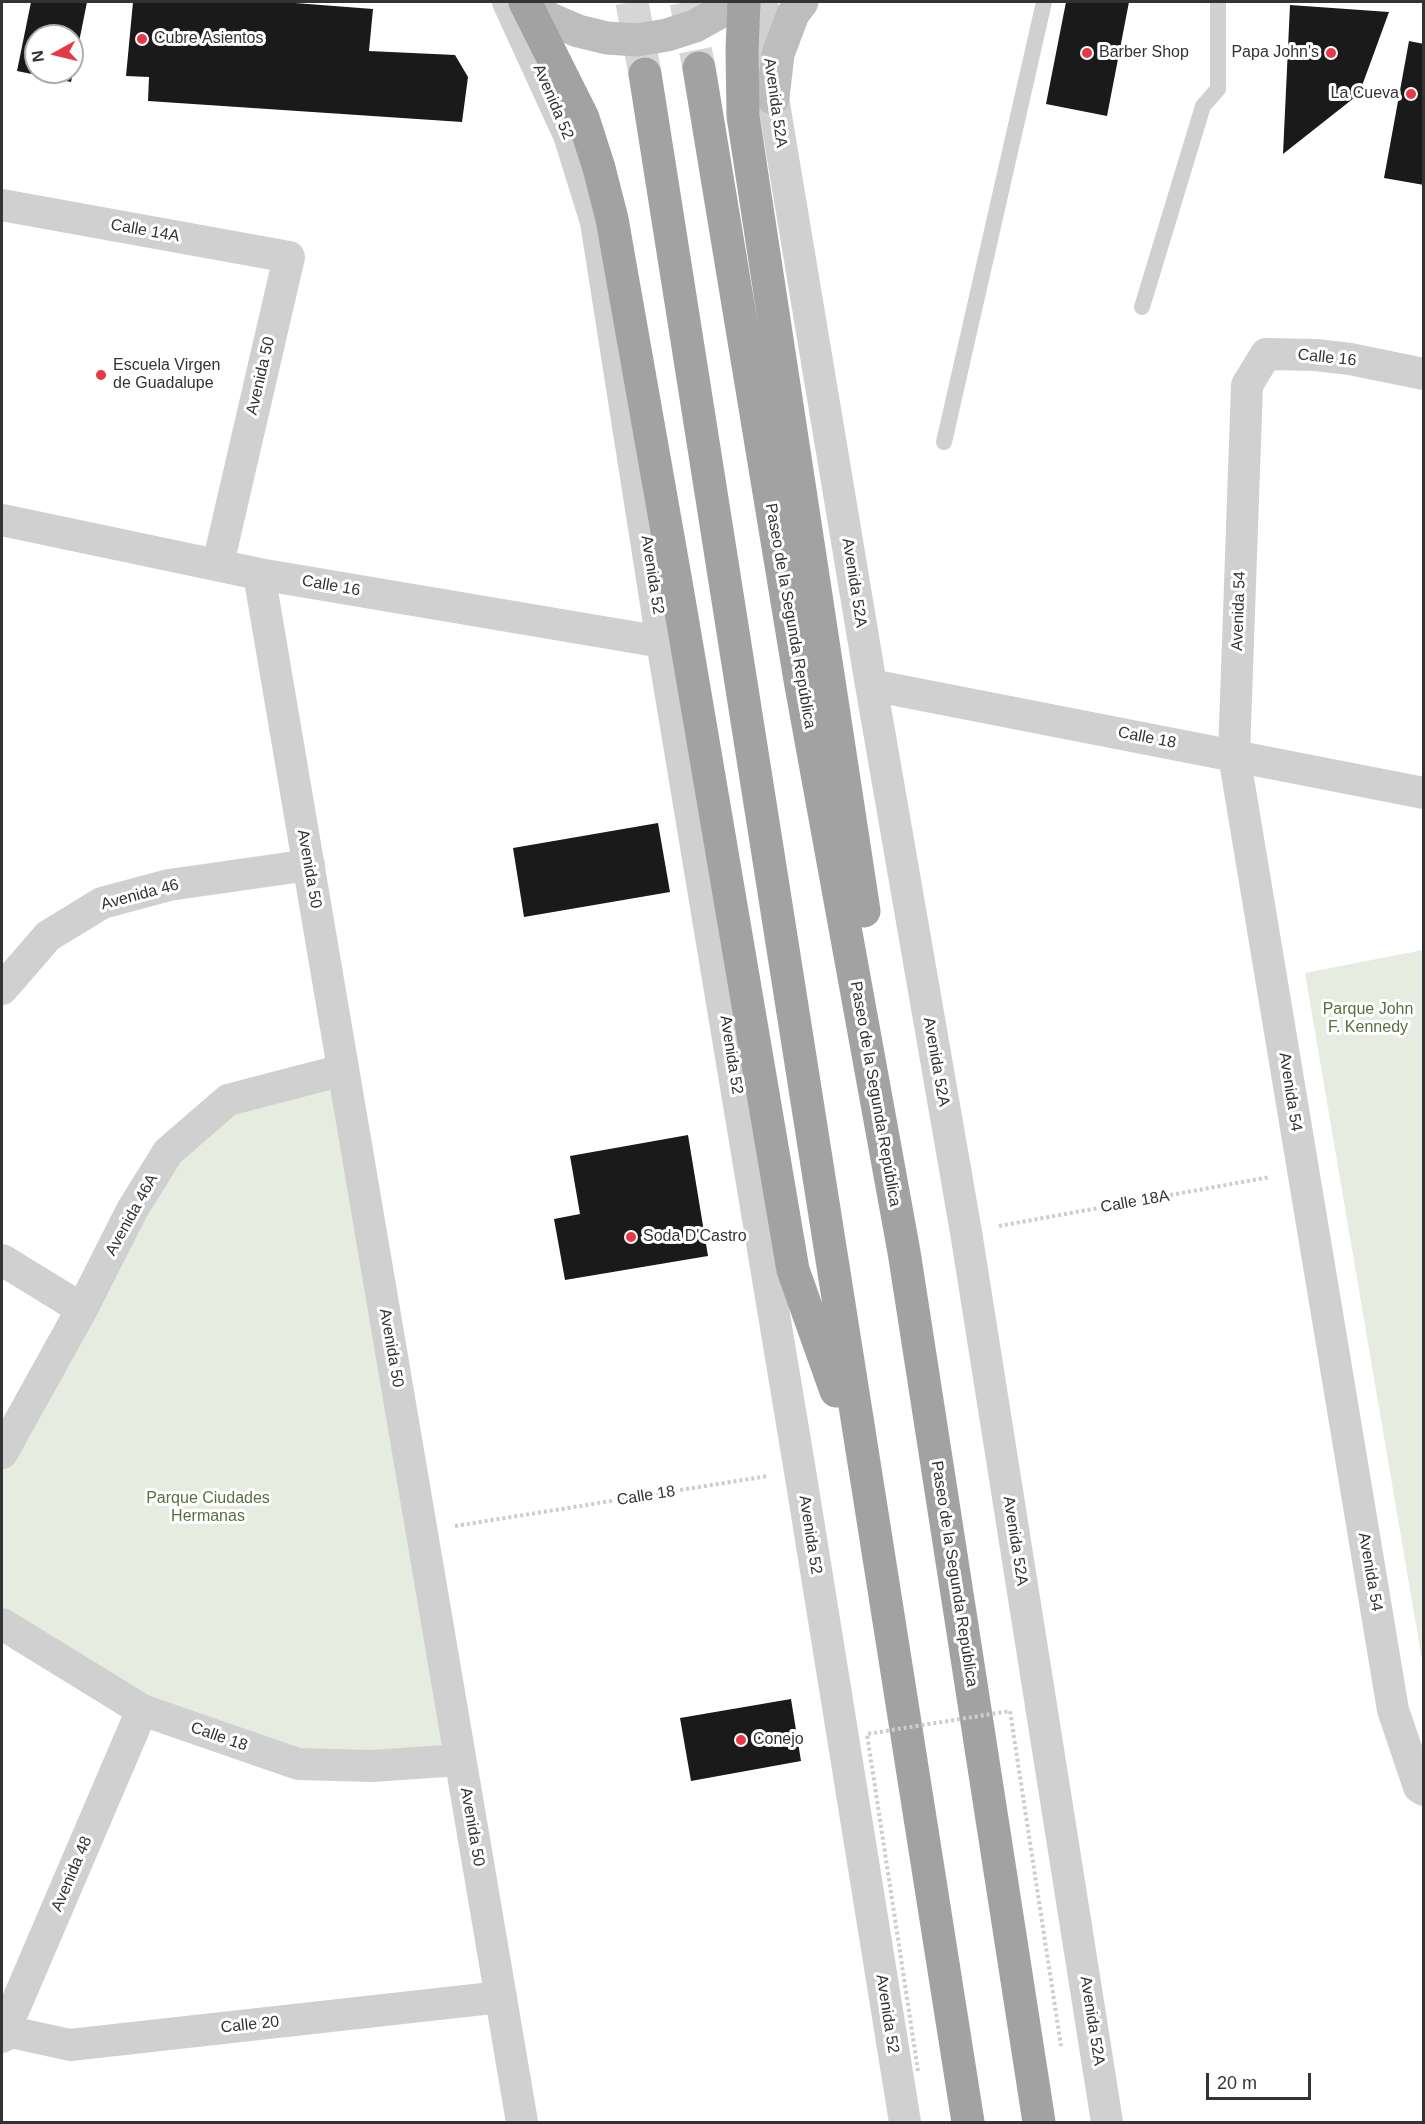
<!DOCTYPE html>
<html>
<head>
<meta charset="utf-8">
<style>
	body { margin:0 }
	#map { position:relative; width:1425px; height:2124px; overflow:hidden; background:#fff; font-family:Arial,sans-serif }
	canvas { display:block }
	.frame { position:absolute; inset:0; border:3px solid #333; pointer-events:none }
	.north { position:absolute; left:24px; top:24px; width:60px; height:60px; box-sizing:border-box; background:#fff; border:2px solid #adadad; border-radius:50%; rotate:262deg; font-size:16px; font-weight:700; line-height:24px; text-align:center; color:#333 }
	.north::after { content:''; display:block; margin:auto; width:21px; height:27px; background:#e63946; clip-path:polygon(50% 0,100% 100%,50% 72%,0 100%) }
	.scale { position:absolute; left:1206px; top:2073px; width:105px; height:27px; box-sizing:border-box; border:3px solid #333; border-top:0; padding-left:8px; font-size:18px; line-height:21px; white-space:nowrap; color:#333; -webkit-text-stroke:4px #fff; paint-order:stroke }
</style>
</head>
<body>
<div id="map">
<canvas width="1425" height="2124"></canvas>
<div class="frame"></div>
<div class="north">N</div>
<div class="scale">20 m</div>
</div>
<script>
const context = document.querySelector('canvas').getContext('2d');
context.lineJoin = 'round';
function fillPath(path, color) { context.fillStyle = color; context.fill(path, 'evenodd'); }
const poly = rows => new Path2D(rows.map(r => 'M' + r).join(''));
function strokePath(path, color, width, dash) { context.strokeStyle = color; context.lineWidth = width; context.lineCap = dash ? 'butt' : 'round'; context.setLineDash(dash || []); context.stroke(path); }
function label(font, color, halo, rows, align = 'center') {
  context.font = font + ' Arial,sans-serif'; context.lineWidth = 6; context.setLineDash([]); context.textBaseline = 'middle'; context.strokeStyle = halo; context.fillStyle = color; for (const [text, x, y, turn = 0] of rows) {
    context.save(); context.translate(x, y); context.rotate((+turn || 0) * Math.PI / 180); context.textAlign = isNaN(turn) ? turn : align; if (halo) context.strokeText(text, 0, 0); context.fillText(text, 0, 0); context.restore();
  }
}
fillPath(poly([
	[1423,950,1424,950,1423,1666,1305,973],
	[343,1070,460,1760,372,1766,142,1710,2,1624,2,1453,132,1210,228,1100]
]), '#e6ecdf');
fillPath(poly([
	[31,2,87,2,71,82,17,71],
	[36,36,72,36,72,72,36,72],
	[133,2,282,2,373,9,369,51,455,55,468,77,462,122,148,101,149,77,126,76],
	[1066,2,1129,2,1107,116,1046,104],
	[1290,5,1389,12,1359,94,1283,154],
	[1409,41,1424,44,1424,185,1384,178],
	[658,823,670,892,524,917,513,848],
	[688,1135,708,1256,565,1280,554,1219,580,1214,570,1156],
	[791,1699,801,1761,691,1781,680,1718]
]), '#1a1a1a');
strokePath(poly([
	[632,2,645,74],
	[686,2,699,68]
]), '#d6d6d6', 33, [33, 16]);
strokePath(poly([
	[999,1226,1270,1177],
	[455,1526,768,1476]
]), '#cdcdcd', 4, [3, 3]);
strokePath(poly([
	[1142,307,1203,106,1218,89,1218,2],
	[944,442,1044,2]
]), '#d0d0d0', 16);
strokePath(poly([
	[508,2,569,135,596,222,662,642,800,1471,905,2122],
	[762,2,773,98,871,685,966,1232,1107,2122],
	[2,205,289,257,218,564],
	[1424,374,1350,359,1316,355,1266,354,1247,385,1234,755,1393,1710,1419,1787,1424,1790],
	[2,520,259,574,662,642],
	[259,574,522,2122],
	[871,685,1424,793],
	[2,989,48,936,102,903,169,885,309,865],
	[2,1260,82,1309],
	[2,1453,82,1309,132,1210,168,1152,228,1100,343,1070],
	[2,1624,142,1710,298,1764,372,1766,460,1760],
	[2,2030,70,2045,501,1997],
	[2,2037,142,1710]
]), '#d0d0d0', 32);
strokePath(poly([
	[525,2,550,19,578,31,607,38,637,40,667,35,695,26,722,11,733,2],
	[773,98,778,54,793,14,802,2]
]), '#bdbdbd', 33);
strokePath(poly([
	[525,2,583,118,599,168,612,219,676,582,793,1270,836,1391],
	[744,2,742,50,743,116,864,911],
	[699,68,800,680,904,1252,1039,2122],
	[645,74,968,2122]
]), '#a2a2a2', 33);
strokePath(poly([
	[918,2071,867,1734,1010,1711,1061,2046]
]), '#cdcdcd', 4, [3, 3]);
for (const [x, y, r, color] of [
	[142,39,6,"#e63946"],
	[1087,53,6,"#e63946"],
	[1331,53,6,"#e63946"],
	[1411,94,6,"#e63946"],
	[101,375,6,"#e63946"],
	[631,1237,6,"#e63946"],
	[741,1740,6,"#e63946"]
]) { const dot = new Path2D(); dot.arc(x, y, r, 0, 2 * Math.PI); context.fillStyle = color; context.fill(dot); strokePath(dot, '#fff', 2); }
label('16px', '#333', '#fff', [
	["Cubre Asientos",154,39],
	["Barber Shop",1099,53],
	["Papa John's",1319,53,"right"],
	["La Cueva",1399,94,"right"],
	["Escuela Virgen",113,366],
	["de Guadalupe",113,384],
	["Soda D'Castro",643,1237],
	["Conejo",753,1740]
], 'left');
label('16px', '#333', '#fff', [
	["Avenida 52",553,102,67],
	["Avenida 52A",775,103,82],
	["Calle 14A",145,231,10],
	["Calle 16",1327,358,6],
	["Avenida 50",261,376,-77],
	["Avenida 52",652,575,81],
	["Avenida 52A",854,583,81],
	["Calle 16",331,586,10],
	["Avenida 54",1239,611,-88],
	["Paseo de la Segunda República",790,616,80],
	["Calle 18",1147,738,11],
	["Avenida 50",309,869,80],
	["Avenida 46",140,895,-15],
	["Avenida 52",731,1055,81],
	["Avenida 52A",936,1062,80],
	["Avenida 54",1290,1092,81],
	["Paseo de la Segunda República",875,1094,80],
	["Calle 18A",1135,1202,-10],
	["Avenida 46A",132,1215,-61],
	["Avenida 50",391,1348,80],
	["Calle 18",646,1496,-9],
	["Avenida 52",810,1535,81],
	["Avenida 52A",1015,1541,81],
	["Avenida 54",1370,1572,80],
	["Paseo de la Segunda República",954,1574,81],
	["Calle 18",219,1737,19],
	["Avenida 50",472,1827,80],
	["Avenida 48",72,1874,-67],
	["Avenida 52",887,2014,81],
	["Avenida 52A",1092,2021,81],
	["Calle 20",250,2025,-6]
]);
label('16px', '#56703f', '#fff', [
	["Parque John",1368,1010],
	["F. Kennedy",1368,1028],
	["Parque Ciudades",208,1499],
	["Hermanas",208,1517]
]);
</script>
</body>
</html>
